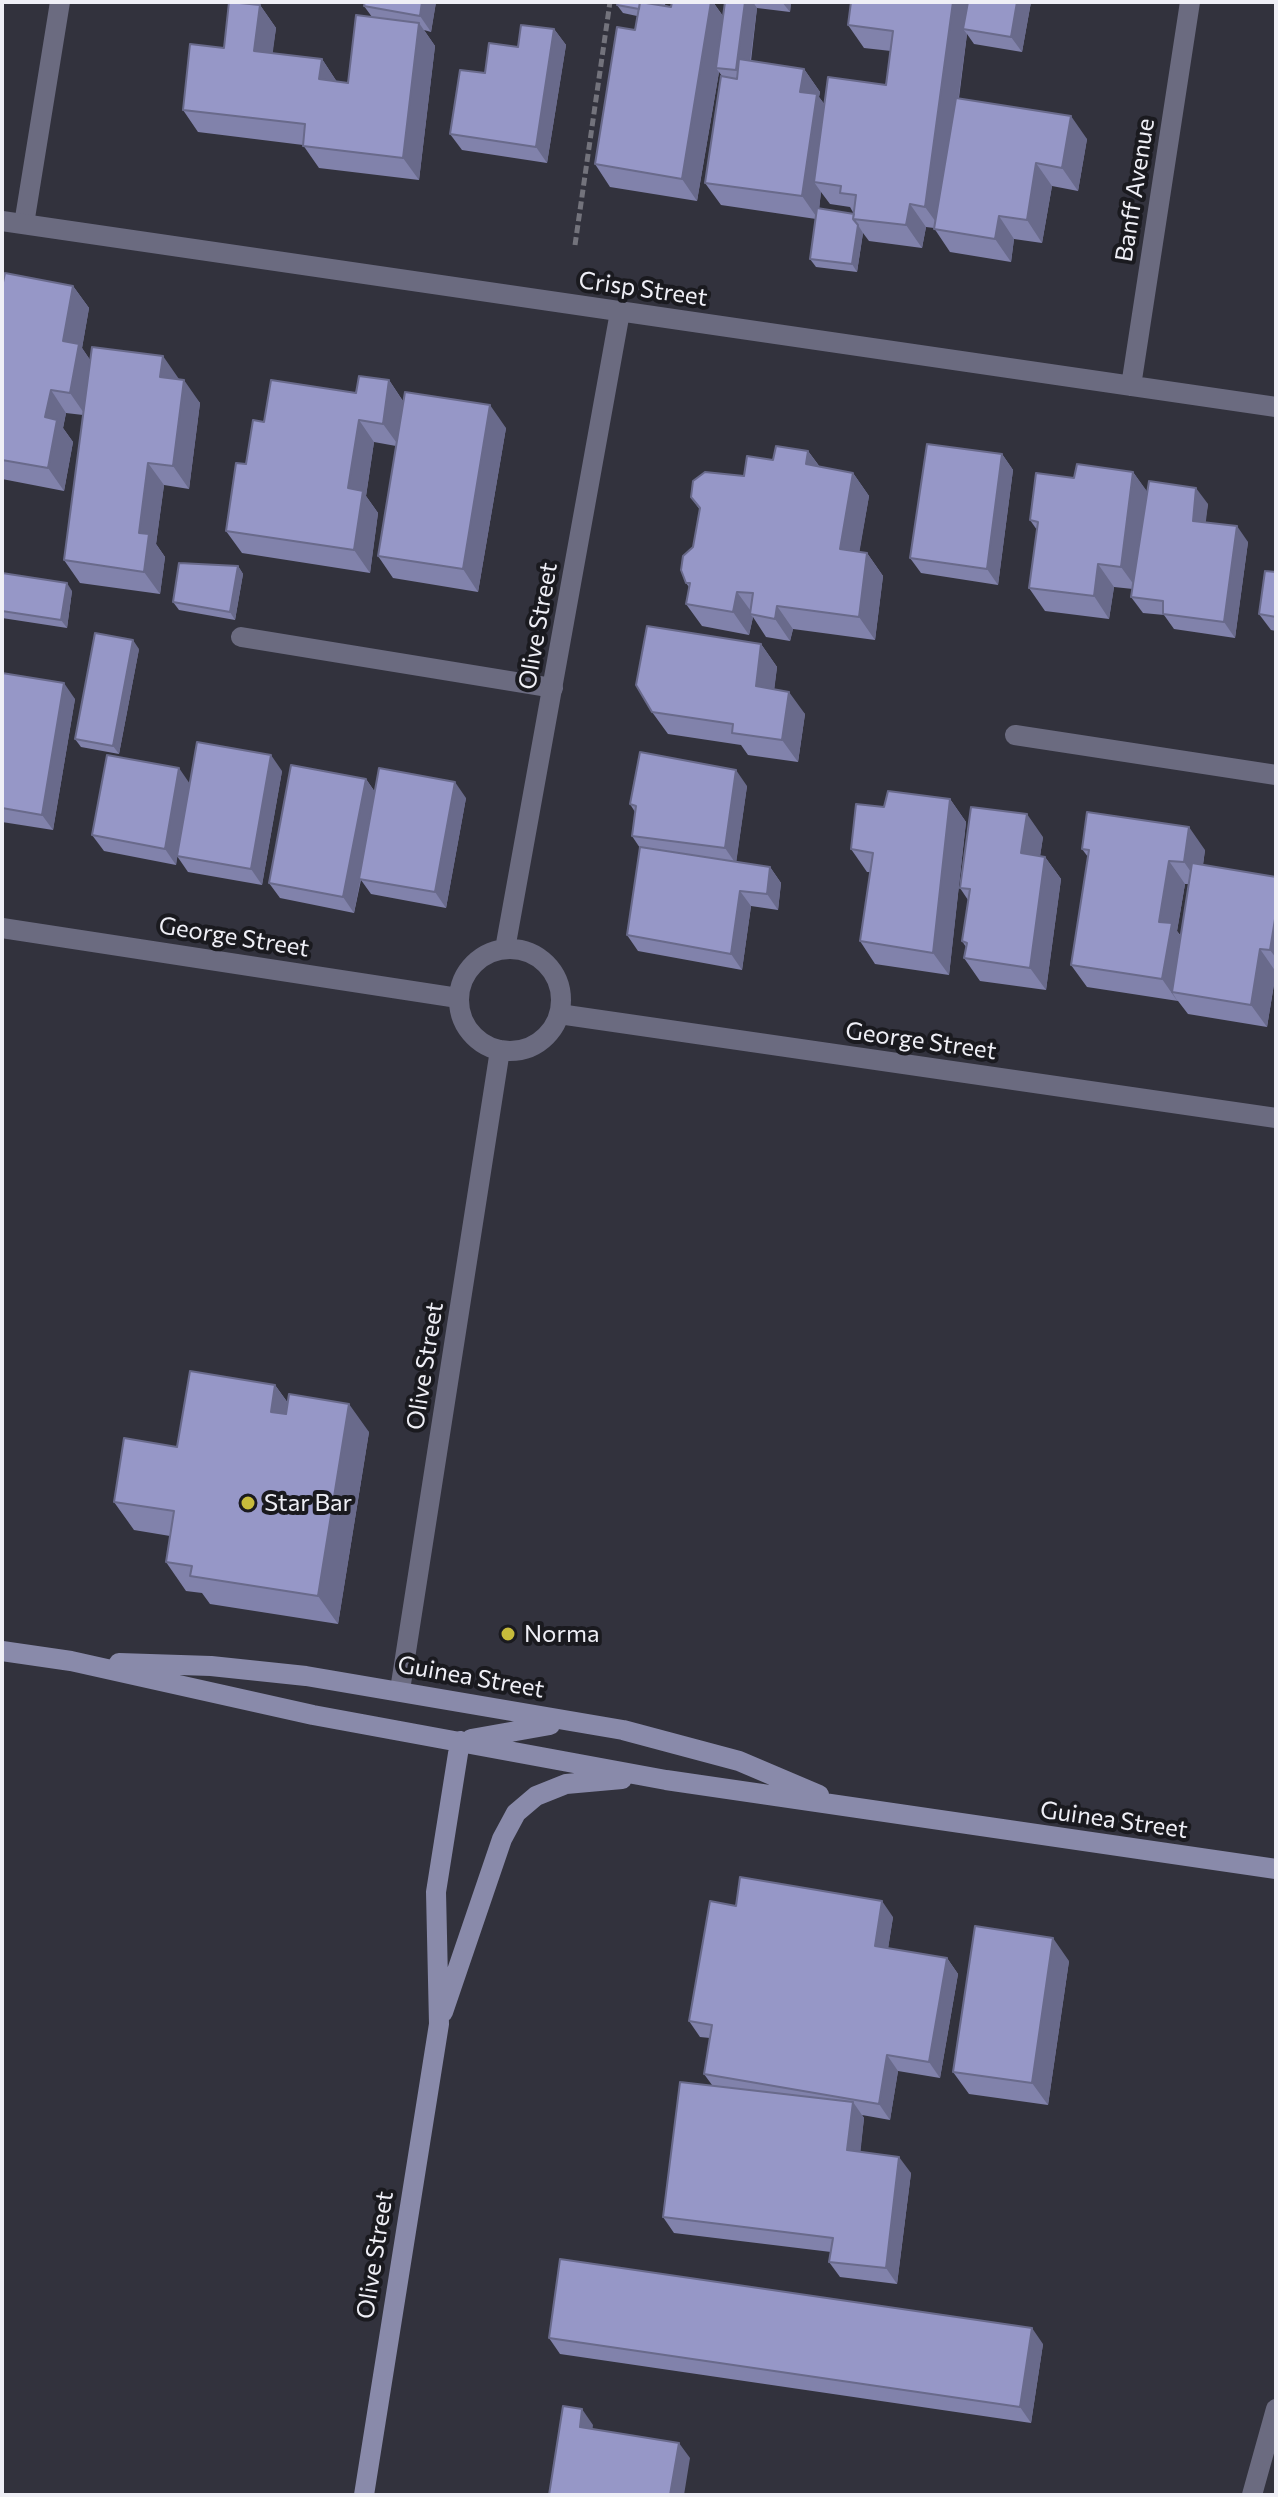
<!DOCTYPE html>
<html>
<head>
<meta charset="utf-8">
<style>
	body { margin:0 }
	#map { position:relative; width:1278px; height:2497px; overflow:hidden; background:#32323d; font-family:Commissioner,sans-serif }
	canvas { display:block }
	.frame { position:absolute; inset:0; border:4px solid #efeff6; pointer-events:none }
</style>
</head>
<body>
<div id="map">
<canvas width="1278" height="2497"></canvas>
<div class="frame"></div>
</div>
<script>
const context = document.querySelector('canvas').getContext('2d');
context.lineJoin = 'round';
const poly = rows => new Path2D(rows.map(r => 'M' + r).join(''));
function strokePath(path, color, width, dash) { context.strokeStyle = color; context.lineWidth = width; context.lineCap = dash ? 'butt' : 'round'; context.setLineDash(dash || []); context.stroke(path); }
function fillPath(path, color) { context.fillStyle = color; context.fill(path, 'evenodd'); }
function label(font, color, halo, rows, align = 'center') {
  context.font = font + ' Commissioner,sans-serif'; context.lineWidth = 8; context.setLineDash([]); context.textBaseline = 'middle'; context.strokeStyle = halo; context.fillStyle = color; for (const [text, x, y, turn = 0] of rows) {
    context.save(); context.translate(x, y); context.rotate((+turn || 0) * Math.PI / 180); context.textAlign = isNaN(turn) ? turn : align; if (halo) context.strokeText(text, 0, 0); context.fillText(text, 0, 0); context.restore();
  }
}
strokePath(poly([
	[575,245,610,2]
]), '#73737c', 5, [8, 4]);
strokePath(poly([
	[24,224,60,2],
	[241,637,553,688],
	[1015,735,1276,775]
]), '#6b6b80', 20);
strokePath(poly([
	[2,221,1276,407],
	[1131,386,1190,2],
	[2,928,458,998],
	[505,949,620,312],
	'459 1000a51 51 0 1 1 102 0a51 51 0 1 1-102 0Z',
	[559,1014,1276,1118],
	[400,1690,500,1050],
	[1252,2495,1276,2409]
]), '#6b6b80', 20);
strokePath(poly([
	[2,1651,71,1661,313,1715,666,1780,1276,1869],
	[119,1663,211,1666,306,1676,623,1730,739,1761,819,1795],
	[471,1739,550,1725],
	[443,2012,502,1839,516,1813,536,1796,566,1784,622,1779],
	[364,2495,439,2024,436,1892,460,1741]
]), '#898aaa', 20);
fillPath(poly([
	[436,2,431,32,424,30,435,46,419,180,319,168,303,145,198,132,183,110,224,48,260,5,276,28,272,54,322,59,337,82,348,83,372,17,364,6],
	[618,2,666,2,665,5,671,7,713,2,723,16,725,2,791,2,790,12,757,8,751,61,804,69,820,92,819,97,825,105,886,85,891,51,864,48,848,25,1031,2,1022,52,974,44,967,34,959,98,1087,139,1078,191,1052,186,1042,243,1014,239,1011,262,950,252,934,228,926,227,922,248,869,241,863,233,857,272,816,267,810,259,816,219,721,205,705,183,722,76,719,72,697,201,610,187,595,164,635,30,637,16,623,13,617,5],
	[821,192,830,204,850,207,854,214,819,209],
	[554,29,566,45,547,163,462,150,450,134,485,73,518,47],
	[73,286,89,308,82,348,90,360,179,379,200,403,189,489,164,485,156,544,165,557,160,594,80,583,64,560,83,415,66,413,63,428,73,442,64,491,2,479,2,287],
	[389,380,403,401,506,428,478,592,393,578,378,556,396,446,374,442,366,496,378,513,370,573,242,553,226,531,246,464,264,422,356,393],
	[808,451,820,467,853,473,869,496,859,552,867,553,883,576,875,640,793,629,790,641,766,637,753,617,749,635,702,626,686,604,689,587,686,583,700,510,691,497,744,476,773,460],
	[1002,454,1013,470,998,585,921,573,910,558],
	[1133,472,1147,492,1208,504,1205,522,1248,542,1235,638,1174,629,1164,615,1143,613,1131,597,1133,589,1114,587,1109,619,1045,611,1029,588,1037,530,1030,520,1074,478],
	[238,566,243,574,235,620,179,610,173,602],
	[1276,572,1276,631,1271,630,1259,614],
	[2,573,72,591,67,628,2,618],
	[761,644,777,667,774,689,805,714,798,762,748,755,741,745,668,734,652,712],
	[139,649,119,754,81,747,75,739],
	[2,673,75,699,53,830,2,822],
	[282,771,262,885,188,872,177,856,176,865,104,851,92,835,190,784],
	[366,779,375,792,466,798,446,908,371,894,361,880,354,913,280,898,269,883],
	[747,786,736,862,770,867,781,883,778,910,751,906,742,970,638,951,627,935,640,848,632,836,635,812,630,804],
	[950,799,966,822,949,975,875,964,860,941,870,872,867,872,851,849],
	[1043,837,1040,856,1045,857,1061,879,1046,990,980,981,964,958,966,947,962,941,968,900,960,888],
	[1082,849,1205,850,1203,865,1276,877,1276,972,1267,1027,1188,1014,1178,1001,1087,987,1071,965,1088,857],
	[1185,884,1189,884,1181,936,1177,931],
	[275,1385,288,1403,369,1432,338,1624,210,1604,202,1593,186,1591,166,1562,170,1536,134,1530,114,1502,177,1447],
	[736,1906,893,1917,888,1948,947,1958,958,1974,940,2078,898,2071,890,2120,862,2115,864,2118,860,2152,911,2173,897,2284,840,2277,829,2262,831,2252,674,2233,663,2217,712,2085,704,2074,710,2038,700,2037,689,2021],
	[1069,1961,1048,2105,969,2094,953,2072],
	[549,2338,1043,2344,1031,2423,560,2354]
]), '#8182ab');
fillPath(poly([
	[422,2,436,2,431,32,420,16],
	[711,2,713,2,727,22,716,68,719,72,697,201,682,179],
	[745,2,753,2,757,8,747,86,736,70],
	[782,2,791,2,790,12],
	[953,2,968,2,963,29,967,34,941,229,925,207],
	[1017,2,1031,2,1022,52,1011,37],
	[260,5,276,28,270,74,254,51],
	[419,23,435,46,419,180,403,158],
	[554,29,566,45,547,163,536,147],
	[322,59,337,82,319,79],
	[804,69,820,92,819,97,833,116,814,182,821,192,818,219,802,196,800,92],
	[1071,116,1087,139,1078,191,1062,168],
	[1036,163,1052,186,1042,243,1027,220],
	[910,204,926,227,922,248,906,225],
	[999,216,1014,239,1011,262,995,239],
	[858,225,863,233,857,272,852,264],
	[73,286,89,308,82,348,95,367,86,416,70,393,63,341],
	[163,356,179,379,176,400,160,377],
	[184,380,200,403,189,489,173,466],
	[389,380,404,403,399,446,383,424],
	[51,390,66,413,63,428,73,442,64,491,48,468,45,417],
	[490,405,506,428,478,592,463,569],
	[359,420,374,442,366,496,378,513,370,573,354,550,348,488],
	[808,451,824,473,806,464],
	[1002,454,1013,470,998,585,987,569],
	[148,463,164,485,156,544,165,557,160,594,144,572,139,533],
	[1133,472,1149,494,1137,589,1121,567],
	[853,473,869,496,856,572,840,549],
	[1196,488,1208,504,1204,537,1193,521],
	[1237,526,1248,542,1235,638,1224,622],
	[867,553,883,576,875,640,859,617],
	[1098,564,1114,587,1109,619,1094,596],
	[238,566,243,574,235,620,230,612],
	[67,583,72,591,67,628,61,620],
	[737,592,753,614,750,614,753,617,749,635,733,612],
	[777,606,793,629,790,641,775,619],
	[133,640,139,649,119,754,113,746],
	[761,644,777,667,772,709,756,686],
	[64,683,75,699,53,830,42,815],
	[789,692,805,714,798,762,782,740],
	[271,755,282,771,262,885,251,869],
	[179,768,190,784,176,865,165,849],
	[736,770,747,786,736,864,725,848],
	[366,779,377,795,354,913,343,897],
	[455,782,466,798,446,908,435,892],
	[950,799,966,822,949,975,933,953],
	[1027,814,1043,837,1037,876,1021,853],
	[1189,827,1205,850,1200,885,1184,862],
	[1045,857,1061,879,1046,990,1030,968],
	[1169,861,1185,884,1177,931,1187,946,1172,992,1178,1002,1162,979,1159,922],
	[770,867,781,883,778,910,767,894],
	[740,891,751,906,742,970,731,954],
	[1276,913,1276,958,1270,950],
	[1260,949,1276,972,1267,1027,1251,1005],
	[275,1385,295,1413,291,1440,271,1412],
	[349,1404,369,1432,338,1624,318,1596],
	[882,1901,893,1917,886,1962,875,1946],
	[1053,1938,1069,1961,1048,2105,1032,2083],
	[947,1958,958,1974,940,2078,929,2062],
	[887,2055,898,2071,890,2120,879,2104],
	[853,2102,864,2118,859,2166,847,2150],
	[899,2157,911,2173,897,2284,886,2268],
	[1032,2328,1043,2344,1031,2423,1020,2407],
	[582,2409,593,2425,591,2443,580,2427],
	[679,2443,690,2458,684,2495,670,2495]
]), '#696a8b');
const building = poly([
	[229,2,260,5,254,51,322,59,319,79,348,83,356,15,419,23,403,158,303,146,305,124,183,110,190,44,224,48,229,2],
	[365,2,422,2,420,16,364,6,365,2],
	[618,2,640,2,639,9,617,5,618,2],
	[640,2,671,7,672,2,711,2,682,179,595,164,617,27,635,30,640,2],
	[725,2,745,2,736,70,716,68,725,2],
	[851,2,953,2,925,207,910,204,906,225,853,219,856,195,840,193,841,186,814,182,828,77,886,85,893,31,848,25,851,2],
	[968,2,1017,2,1011,37,963,29,968,2],
	[521,25,554,29,536,147,450,134,460,70,485,73,489,43,518,47,521,25],
	[739,59,804,69,800,92,817,94,802,196,705,183,721,76,737,79,739,59],
	[956,98,1071,116,1062,168,1036,163,1027,220,999,216,995,239,934,229,956,98],
	[817,208,854,214,853,219,858,225,852,264,810,259,817,208],
	[5,273,73,286,63,341,79,344,70,393,51,390,45,417,57,420,48,468,2,460,2,287,5,273],
	[92,347,163,356,160,377,184,380,173,466,148,463,139,533,149,534,144,572,64,560,92,347],
	[359,376,389,380,383,424,359,420,348,488,363,491,354,550,226,531,236,463,246,464,253,420,264,422,271,380,356,393,359,376],
	[405,392,490,405,463,569,378,556,405,392],
	[927,444,1002,454,987,569,910,558,927,444],
	[776,446,808,451,806,464,853,473,840,549,867,553,859,617,777,606,775,619,750,614,753,593,737,592,733,612,686,604,690,583,686,583,681,570,683,556,693,547,700,508,691,497,693,481,705,472,744,476,747,456,773,460,776,446],
	[1077,464,1133,472,1121,567,1098,564,1094,596,1029,588,1038,522,1030,520,1036,473,1074,478,1077,464],
	[1149,481,1196,488,1193,521,1237,526,1224,622,1163,614,1163,601,1131,597,1149,481],
	[179,563,238,566,230,612,173,602,179,563],
	[1265,571,1276,572,1276,617,1259,614,1265,571],
	[2,573,67,583,61,620,2,611,2,573],
	[647,626,761,644,756,686,789,692,782,740,732,733,733,724,652,712,636,685,647,626],
	[95,633,133,640,113,746,75,739,95,633],
	[2,673,64,683,42,815,2,808,2,673],
	[197,742,271,755,251,869,177,856,197,742],
	[640,752,736,770,725,848,632,836,636,806,630,804,640,752],
	[107,755,179,768,165,849,92,835,107,755],
	[291,765,366,779,343,897,269,883,291,765],
	[379,768,455,782,435,892,359,879,379,768],
	[888,791,950,799,933,953,860,941,873,853,851,849,856,804,884,807,888,791],
	[971,807,1027,814,1021,853,1045,857,1030,968,964,958,967,943,962,941,970,889,960,888,971,807],
	[1087,812,1189,827,1184,862,1169,861,1159,922,1172,923,1162,979,1071,965,1089,850,1082,849,1087,812],
	[640,847,770,867,767,894,740,891,731,954,627,935,640,847],
	[1192,863,1276,877,1276,913,1270,950,1260,949,1251,1005,1172,992,1192,863],
	[190,1371,275,1385,271,1412,286,1414,289,1394,349,1404,318,1596,190,1576,192,1566,166,1562,174,1511,114,1502,124,1438,177,1447,190,1371],
	[740,1877,882,1901,875,1946,947,1958,929,2062,887,2055,879,2104,704,2074,712,2025,689,2021,710,1901,736,1906,740,1877],
	[975,1926,1053,1938,1032,2083,953,2072,975,1926],
	[680,2082,853,2102,847,2150,899,2157,886,2268,829,2262,833,2238,663,2217,680,2082],
	[560,2259,1032,2328,1020,2407,549,2338,560,2259],
	[563,2406,582,2409,580,2427,679,2443,670,2495,549,2495,563,2406]
]);
fillPath(building, '#9697c7');
strokePath(building, '#696a8b', 2);
for (const [x, y, r, color] of [
	[248,1503,8,"#c7bb3b"],
	[508,1634,8,"#c7bb3b"]
]) { const dot = new Path2D(); dot.arc(x, y, r, 0, 2 * Math.PI); context.fillStyle = color; context.fill(dot); strokePath(dot, '#1a1a1f', 3); }
label('24px', '#efeff6', '#1a1a1f', [
	["Banff Avenue",1135,190,-81],
	["Crisp Street",643,289,8],
	["Olive Street",538,626,-80],
	["George Street",234,937,9],
	["George Street",921,1041,8],
	["Olive Street",425,1366,-81],
	["Guinea Street",471,1677,10],
	["Guinea Street",1114,1820,8],
	["Olive Street",375,2255,-81]
]);
label('24px', '#efeff6', '#1a1a1f', [
	["Star Bar",264,1503],
	["Norma",524,1634]
], 'left');
</script>
</body>
</html>
